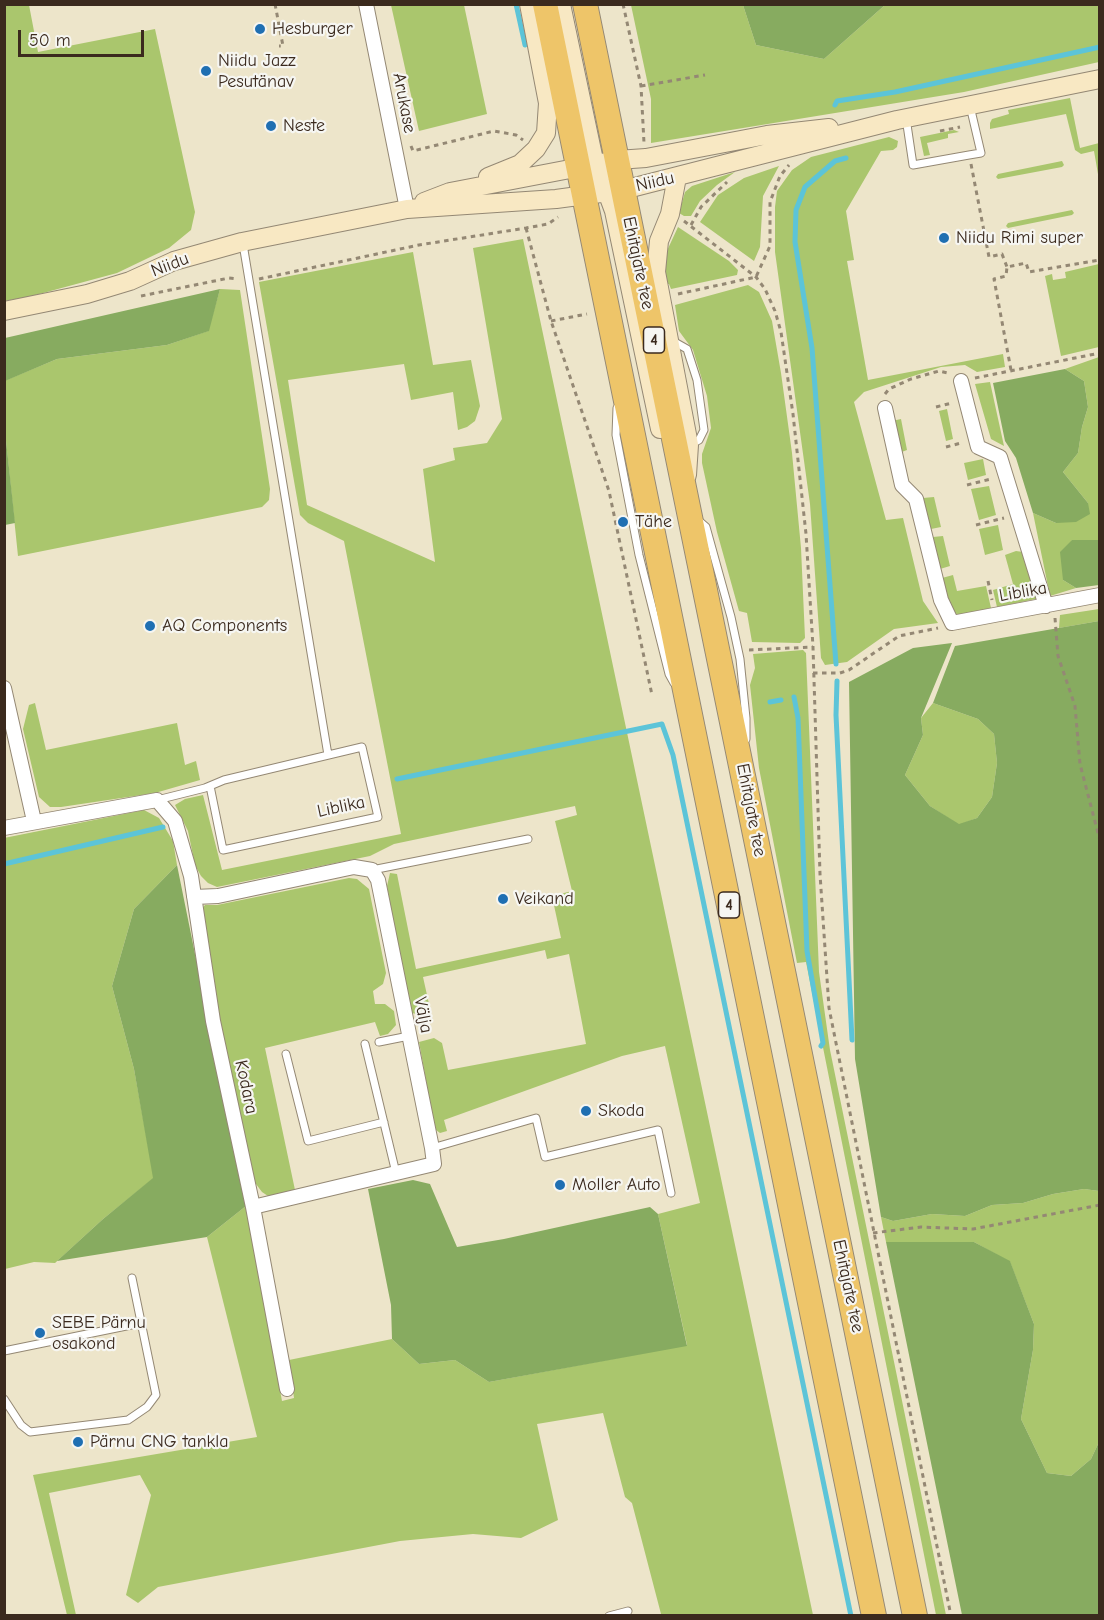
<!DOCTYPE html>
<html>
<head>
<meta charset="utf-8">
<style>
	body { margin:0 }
	#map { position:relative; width:1104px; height:1620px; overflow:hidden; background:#ede5ca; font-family:"Comic Neue",sans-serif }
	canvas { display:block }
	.frame { position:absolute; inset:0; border:6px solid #3b2a1e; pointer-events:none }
	.scale { position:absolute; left:18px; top:30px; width:126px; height:27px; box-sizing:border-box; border:3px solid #3b2a1e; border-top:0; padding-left:8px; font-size:18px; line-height:21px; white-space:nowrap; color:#3b2a1e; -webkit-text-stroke:4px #f6f6f2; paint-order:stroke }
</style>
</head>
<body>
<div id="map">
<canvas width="1104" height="1620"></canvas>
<div class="frame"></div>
<div class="scale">50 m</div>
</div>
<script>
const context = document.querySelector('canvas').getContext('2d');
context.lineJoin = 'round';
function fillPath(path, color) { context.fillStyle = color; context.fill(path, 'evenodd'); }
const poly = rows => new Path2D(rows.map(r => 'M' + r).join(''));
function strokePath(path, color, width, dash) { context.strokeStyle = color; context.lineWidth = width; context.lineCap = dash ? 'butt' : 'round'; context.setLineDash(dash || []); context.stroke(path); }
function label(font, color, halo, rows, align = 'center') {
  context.font = font + ' "Comic Neue",sans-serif'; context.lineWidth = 4.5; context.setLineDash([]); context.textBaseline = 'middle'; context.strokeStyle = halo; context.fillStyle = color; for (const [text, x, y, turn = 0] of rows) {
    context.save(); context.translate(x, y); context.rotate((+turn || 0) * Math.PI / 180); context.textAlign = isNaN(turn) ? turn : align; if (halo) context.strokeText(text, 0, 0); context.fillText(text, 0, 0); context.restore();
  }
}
fillPath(poly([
	[5,5,29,5,38,52,155,29,195,212,191,230,169,248,117,273,32,296,5,301],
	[391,5,464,5,487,114,419,131],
	[631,5,743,5,756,45,824,59,885,5,1099,5,1099,62,964,92,651,143,651,99],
	[1070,98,1080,148,1099,143,1099,180,1094,151,1081,154,1075,150,1066,114,990,129,990,123,992,119,1009,114,1008,110],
	[954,130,959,132,948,134,948,138,927,143,930,155,924,156,920,137],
	[889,137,898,141,897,147,893,150,881,151,846,211,854,260,847,261,868,380,1003,354,1005,367,977,372,965,365,941,367,864,392,854,402,886,520,903,518,923,601,938,623,894,629,847,662,825,665,821,658,810,504,775,252,775,207,777,191,792,170,811,157],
	[1062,161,1064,165,1062,167,998,179,996,177,998,174],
	[779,166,763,196,760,247,754,261,700,222,718,195,744,178],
	[735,172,717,185,700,201,691,216,684,216,679,213,685,192,692,186],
	[1072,210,1074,213,1072,215,1008,228,1006,226,1008,223],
	[678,227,729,261,738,270,737,275,671,289,669,284,666,284,665,255],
	[523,239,813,1615,658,1615,661,1614,632,1503,625,1497,603,1413,537,1424,558,1520,521,1538,473,1534,400,1541,158,1587,138,1603,126,1595,151,1495,140,1475,49,1493,76,1615,67,1615,33,1475,257,1437,207,1237,246,1206,282,1401,294,1398,289,1360,392,1339,419,1364,455,1360,489,1382,687,1345,658,1214,700,1203,665,1046,622,1056,444,1120,447,1131,440,1133,436,1130,433,1119,419,1042,434,1038,442,1043,448,1070,586,1044,569,954,547,959,545,950,423,977,429,1004,426,1010,419,1014,410,1013,387,886,390,873,397,874,416,969,561,938,552,896,572,891,555,821,577,815,575,806,394,844,370,856,217,887,208,883,201,876,195,865,188,831,175,805,185,799,203,795,222,870,401,834,344,541,308,523,300,515,259,282,413,252,433,365,471,360,480,406,475,421,467,427,458,430,453,392,411,400,404,364,288,380,307,505,435,562,423,469,455,460,453,448,487,443,502,419,473,248],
	[1099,264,1099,347,1061,356,1045,276,1052,274,1053,280,1066,278,1065,272],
	[748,285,759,292,772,321,781,373,792,453,801,548,805,638,800,643,752,642,747,613,739,611,717,532,702,463,702,454,711,428,707,396,693,350,679,331,675,305],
	[220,289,240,290,270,489,269,500,262,507,18,556,5,431,4,381,57,359,167,345,208,331],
	[1099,357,1099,540,1072,540,1063,580,1076,588,1050,596,1033,513,1056,523,1088,503,1063,472,1078,453,1082,427,1088,407,1084,381,1065,369],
	[990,382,1004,446,991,439,975,384],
	[947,409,953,439,946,441,939,411],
	[901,419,907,450,899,453,892,421],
	[983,459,986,475,968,480,964,463],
	[989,486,996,515,979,520,971,489],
	[934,497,941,527,931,529,923,498],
	[998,525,1003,550,985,555,979,529],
	[943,536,950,566,940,569,933,537],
	[1016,551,1023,552,1036,594,1036,599,997,607,993,590,1013,584,1005,555],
	[953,575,957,591,986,586,991,608,959,615,952,612,948,606,942,578],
	[1099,609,1099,621,1059,628,1060,615],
	[803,650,806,653,819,972,830,1050,946,1615,936,1615,806,962,797,963,759,768,750,685,755,668,753,654],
	[35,703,46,750,177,723,185,765,196,761,200,780,155,793,61,807,50,807,39,797,23,729,29,705],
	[933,703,978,719,994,734,997,763,992,797,977,818,959,825,930,806,905,775,923,735,921,718],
	[144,810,159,818,173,841,177,865,134,909,112,986,134,1069,154,1178,103,1219,55,1263,34,1262,5,1269,4,838],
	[349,878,357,879,369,889,386,973,383,984,373,991,375,1004,385,1004,394,1011,396,1025,388,1034,380,1036,375,1022,265,1048,295,1190,268,1196,262,1192,253,1180,217,1018,199,912,205,905,217,905],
	[1084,1189,1099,1191,1099,1442,1091,1459,1071,1476,1047,1473,1021,1419,1033,1350,1034,1324,1010,1262,974,1242,886,1242,881,1217,893,1221,932,1214,965,1216,992,1205,1023,1203,1053,1194]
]), '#aac66d');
fillPath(poly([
	[743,5,743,4,885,5,824,59,756,45],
	[220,289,209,331,167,345,57,359,5,381,5,338],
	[1065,369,1084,381,1088,407,1082,427,1078,453,1063,472,1088,503,1090,514,1076,522,1056,523,1033,513,1016,458,1005,441,993,383],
	[5,431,15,523,5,525,4,525],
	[1072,540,1099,540,1099,585,1076,588,1063,580,1060,552],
	[1099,621,1099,1191,1084,1189,1053,1194,1023,1203,992,1205,965,1216,932,1214,893,1221,881,1217,855,1059,849,682,913,648,952,643,921,718,923,735,905,775,930,806,959,824,977,818,992,797,997,763,994,734,978,719,933,703,955,646],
	[177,865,246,1206,207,1237,57,1261,103,1219,153,1178,134,1069,112,986,134,909],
	[413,1180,430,1184,457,1247,504,1239,650,1207,658,1214,687,1346,489,1382,455,1360,419,1364,392,1339,391,1305,368,1189],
	[886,1242,974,1242,1010,1261,1034,1324,1033,1350,1021,1419,1047,1473,1071,1476,1091,1459,1099,1442,1099,1615,962,1615]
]), '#87ab60');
strokePath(poly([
	[516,4,525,45],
	[835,105,837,101,895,92,1100,47],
	[836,664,812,348,795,242,796,210,805,187,835,161,846,158],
	[837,681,836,715,852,1040],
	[794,697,798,718,807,951,823,1043,821,1046],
	[770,702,781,700],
	[397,779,662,724,673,755,851,1616],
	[4,864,163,827]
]), '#5cc4d8', 5);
const lane = poly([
	[906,118,913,165,969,155,981,153,970,106],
	[243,244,328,755],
	[671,340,687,349,697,380,704,430,699,440,691,444],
	[617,408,616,435,639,555,669,674,674,683],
	[699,521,706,527,731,617,740,659,746,718,746,739],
	[157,800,205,788,224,780,362,747,378,817,223,850,210,786],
	[372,870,528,839],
	[379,1042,409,1036],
	[365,1044,396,1173],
	[286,1054,308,1141,384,1122],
	[432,1148,536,1118,545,1157,658,1130,671,1193],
	[4,1351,141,1323],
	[4,1399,21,1425,30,1432,128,1420,147,1407,156,1395,132,1278],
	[609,1616,628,1611]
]);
const street = poly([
	[366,4,407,209],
	[961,381,978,447,1000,457,1046,606],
	[885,408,902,485,916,499,941,600,952,623,1100,595],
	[4,688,34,821],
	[4,828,157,800,175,821,191,876,213,1021,253,1207,287,1389],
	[194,897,218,896,354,867,372,870,378,880,432,1148,434,1164,253,1207]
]);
const secondary = poly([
	[561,4,595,165,602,174],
	[588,166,607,192,614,211,660,429],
	[488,177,520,164,536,149,546,133,548,103,529,4],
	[677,177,670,214,659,241,656,272,689,445,687,475],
	[424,202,450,192,617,160,646,158,767,135,829,128],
	[4,311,87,294,130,281,174,261,242,242,407,209,556,199,623,190,897,120,1100,79]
]);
const highway = poly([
	[545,4,874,1616],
	[585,4,915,1616]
]);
strokePath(lane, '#948874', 9);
strokePath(street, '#948874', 16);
strokePath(secondary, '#948874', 20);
strokePath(highway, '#948874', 26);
strokePath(poly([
	[275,4,283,46,279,46],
	[623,4,641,86,644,143],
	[641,86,705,75],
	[940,131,960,127],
	[411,146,413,151,494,131,516,135,523,140],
	[971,164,989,257,1002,254,1007,267],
	[684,221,756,277,765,289,775,311,781,332,793,414,806,534,813,647,820,874,829,1008,951,1616],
	[691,225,701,207,727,182],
	[526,228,551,321,609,491,652,695],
	[259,279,419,245,526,228,548,224,558,217],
	[678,294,756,277,770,246,770,202,780,176,789,165],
	[141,296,229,278,238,279],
	[551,321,587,314],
	[1011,370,994,279,1006,276,1007,267,1026,263,1029,272,1100,260],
	[975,378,1100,353],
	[885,394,889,389,911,379,939,371,948,373],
	[936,407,952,403],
	[946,447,961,443],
	[967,485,991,479],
	[976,525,1004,518],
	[988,581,992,600],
	[1055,618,1058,656,1075,706,1080,764,1100,841],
	[749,650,813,647],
	[813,673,840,673,849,670,899,636,938,628],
	[873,1233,921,1227,973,1229,1100,1205]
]), '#948874', 3, [4.5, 4.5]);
strokePath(lane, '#fff', 7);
strokePath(street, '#fff', 14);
strokePath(secondary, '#f8e8c3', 18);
strokePath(highway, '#eec569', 24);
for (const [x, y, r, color] of [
	[260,29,6,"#1f6fb2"],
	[206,71,6,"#1f6fb2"],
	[271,126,6,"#1f6fb2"],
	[944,238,6,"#1f6fb2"],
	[623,522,6,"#1f6fb2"],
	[150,626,6,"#1f6fb2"],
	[503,899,6,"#1f6fb2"],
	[586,1111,6,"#1f6fb2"],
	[560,1185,6,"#1f6fb2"],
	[40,1333,6,"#1f6fb2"],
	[78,1442,6,"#1f6fb2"]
]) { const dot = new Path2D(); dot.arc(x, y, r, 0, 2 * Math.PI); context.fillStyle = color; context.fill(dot); strokePath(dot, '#f6f6f2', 2); }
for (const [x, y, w] of [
	[654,340,21],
	[729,905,21]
]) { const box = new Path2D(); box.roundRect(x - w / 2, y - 13, w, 26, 4.5); context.fillStyle = '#f6f6f2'; context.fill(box); strokePath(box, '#3b2a1e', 1.5); }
label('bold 16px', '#3b2a1e', null, [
	["4",654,340],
	["4",729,905]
]);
label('18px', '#3b2a1e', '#f6f6f2', [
	["Hesburger",272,29],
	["Niidu Jazz",218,61],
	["Pesutänav",218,82],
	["Neste",283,126],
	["Niidu Rimi super",956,238],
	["Tähe",635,522],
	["AQ Components",162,626],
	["Veikand",515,899],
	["Skoda",598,1111],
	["Moller Auto",572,1185],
	["SEBE Pärnu",52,1323],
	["osakond",52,1344],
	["Pärnu CNG tankla",90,1442]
], 'left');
label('18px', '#3b2a1e', '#f6f6f2', [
	["Arukase",404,103,79],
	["Niidu",655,182,-13],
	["Ehitajate tee",638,263,78],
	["Niidu",170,265,-21],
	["Liblika",1023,592,-10],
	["Liblika",341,807,-12],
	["Ehitajate tee",751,810,79],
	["Välja",423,1015,79],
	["Kodara",246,1087,78],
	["Ehitajate tee",848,1286,78]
]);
</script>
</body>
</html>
